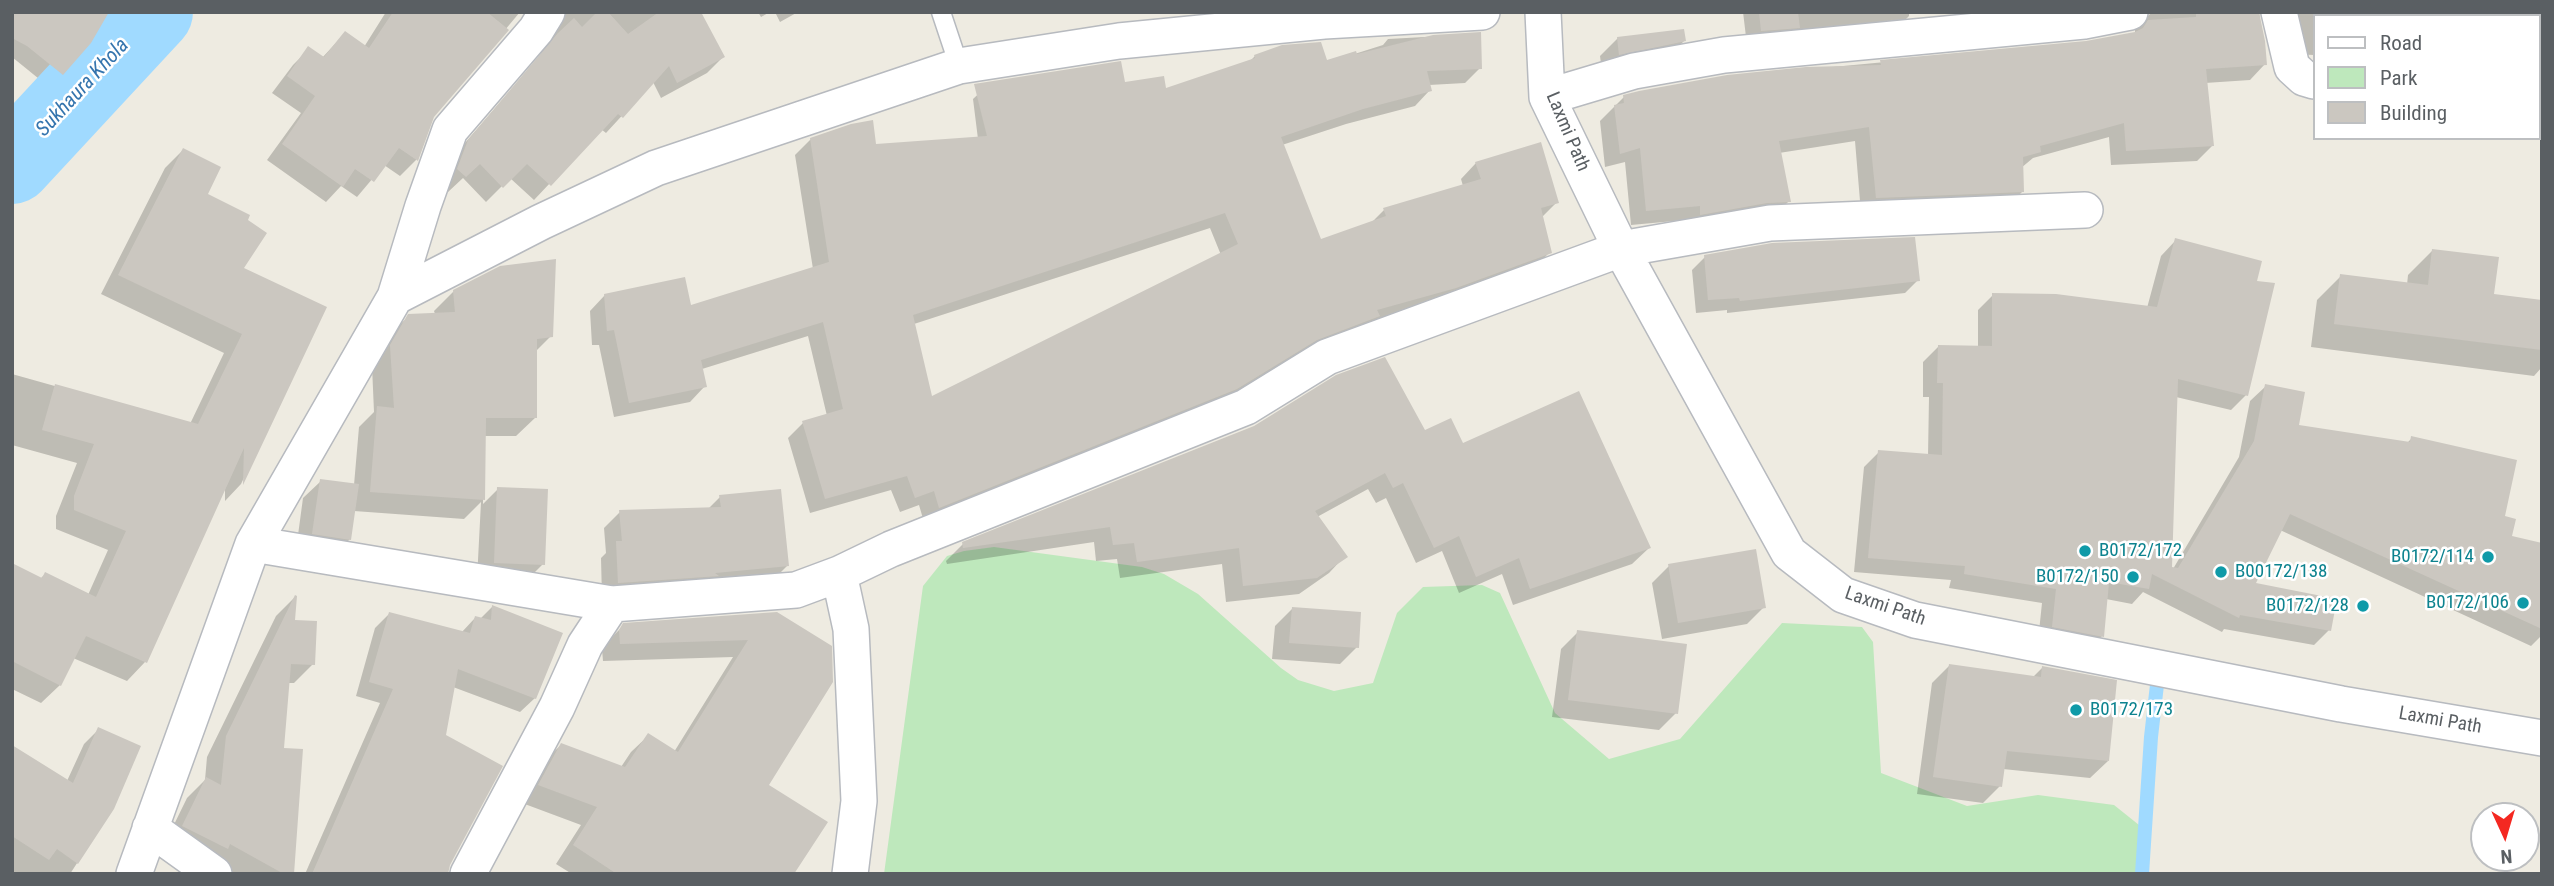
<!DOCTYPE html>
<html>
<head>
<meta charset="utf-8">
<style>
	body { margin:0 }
	#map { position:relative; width:2554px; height:886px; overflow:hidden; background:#eeebe1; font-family:"Roboto Condensed",sans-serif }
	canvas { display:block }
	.frame { position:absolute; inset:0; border:14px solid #5a5f63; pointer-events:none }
	.legend { position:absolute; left:2313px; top:14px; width:228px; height:126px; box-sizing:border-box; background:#fff; border:2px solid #bdbfc1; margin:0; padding:9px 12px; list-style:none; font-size:21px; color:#5a5f63 }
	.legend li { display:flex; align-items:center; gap:14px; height:35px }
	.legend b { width:35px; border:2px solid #bdbfc1 }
	.north { position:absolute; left:2470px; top:802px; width:70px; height:70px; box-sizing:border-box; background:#fff; border:2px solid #bdbfc1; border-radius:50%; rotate:176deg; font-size:19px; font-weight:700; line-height:28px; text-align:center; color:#5a5f63 }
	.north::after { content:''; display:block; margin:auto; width:24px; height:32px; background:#f42821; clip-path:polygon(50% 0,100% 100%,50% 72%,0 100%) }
</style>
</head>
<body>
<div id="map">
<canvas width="2554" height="886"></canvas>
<div class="frame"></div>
<ul class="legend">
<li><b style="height:9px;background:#fff"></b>Road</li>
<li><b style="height:19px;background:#bee8bc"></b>Park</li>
<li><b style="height:19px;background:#cbc7c0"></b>Building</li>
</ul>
<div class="north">N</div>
</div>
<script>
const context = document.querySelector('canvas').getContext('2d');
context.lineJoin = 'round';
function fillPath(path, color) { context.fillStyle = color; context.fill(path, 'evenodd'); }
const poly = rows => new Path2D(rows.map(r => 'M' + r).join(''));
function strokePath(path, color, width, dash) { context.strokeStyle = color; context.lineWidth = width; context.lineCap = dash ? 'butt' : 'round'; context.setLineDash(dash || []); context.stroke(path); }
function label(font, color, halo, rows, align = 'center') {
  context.font = font + ' "Roboto Condensed",sans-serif'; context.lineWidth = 5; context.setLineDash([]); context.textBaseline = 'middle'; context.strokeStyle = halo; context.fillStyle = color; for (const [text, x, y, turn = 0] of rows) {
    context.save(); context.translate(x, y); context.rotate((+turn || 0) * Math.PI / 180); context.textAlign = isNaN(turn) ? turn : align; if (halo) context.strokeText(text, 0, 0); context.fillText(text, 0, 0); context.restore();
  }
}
fillPath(poly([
	[994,547,1142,567,1164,574,1198,594,1281,668,1298,680,1334,691,1373,683,1397,613,1423,587,1482,585,1500,593,1555,713,1609,759,1680,739,1782,623,1862,627,1873,642,1881,773,1967,806,2038,795,2114,805,2144,829,2143,874,884,874,923,586,947,556,964,551]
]), '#bee8bc');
fillPath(poly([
	[12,12,89,42,49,87,12,57],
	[386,12,520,12,433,116,416,160,400,176,384,165,357,197,341,186,326,202,267,160,301,113,272,93,293,65,309,49,322,58,345,33,364,47],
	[543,12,699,12,723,57,707,73,661,98,653,82,606,133,601,129,534,200,510,178,486,202,463,178,448,192,442,186,452,158,536,61,549,40],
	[758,12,770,12,761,17],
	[775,12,798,12,780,22],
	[1743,12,1909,12,1909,16,1894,31,1747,45],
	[2175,12,2259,12,2265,64,2250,80,2205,83,2212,146,2197,161,2111,165,2109,137,2033,158,2021,168,2022,192,2007,207,1861,213,1855,141,1779,153,1789,201,1774,216,1686,229,1685,220,1631,225,1625,162,1605,167,1600,121,1624,97,1727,77,2086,43,2135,33,2135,29,2150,14],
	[2277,12,2542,12,2542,67,2538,67,2538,16,2314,16,2314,55,2291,54],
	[1479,34,1480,68,1465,83,1429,85,1430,90,1415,106,1346,124,1282,145,1320,241,1371,223,1384,210,1463,186,1461,179,1476,163,1557,202,1542,217,1550,252,1534,268,1439,303,1372,322,1362,331,1220,404,924,522,919,505,900,512,891,490,810,513,788,438,803,423,827,416,808,336,702,369,705,386,690,402,614,417,599,345,592,345,590,311,605,295,689,307,813,269,795,155,811,139,875,146,978,139,973,99,989,84,1124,84,1165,90,1249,62,1255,56,1326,63,1383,45,1388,39],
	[1210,228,1221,255,931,399,914,324],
	[1618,38,1684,41,1667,58,1602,71,1600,56],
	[183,150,242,269,325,308,241,484,225,501,225,485,145,662,127,681,73,658,60,685,41,703,12,689,12,565,40,579,45,574,88,595,108,550,56,529,56,516,77,463,12,445,12,374,190,424,224,353,101,294,165,168],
	[2176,240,2255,283,2246,395,2231,410,2176,397,2170,569,2173,569,2239,457,2250,401,2266,386,2297,426,2406,444,2412,438,2502,517,2510,538,2542,545,2542,635,2531,646,2280,530,2253,585,2329,630,2314,645,2224,629,2222,632,2143,592,2132,604,2106,599,2102,636,2087,651,2038,641,2042,603,1949,588,1951,580,1854,572,1864,467,1879,452,1928,456,1929,397,1923,397,1923,362,1938,347,1978,348,1978,310,1993,295,2147,308,2161,256],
	[2432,251,2492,295,2542,302,2542,367,2534,376,2311,347,2317,300,2341,276,2407,285,2408,275],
	[1705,257,1918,280,1905,293,1727,313,1727,310,1696,313,1692,270],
	[454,291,551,336,535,352,536,417,516,436,484,436,483,504,498,489,543,564,526,581,477,579,481,502,464,519,354,511,350,539,333,556,296,550,303,498,321,481,354,485,359,427,374,412,372,366,389,335,409,316,435,314,434,311],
	[1424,432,1462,445,1649,548,1632,564,1513,605,1502,574,1459,593,1442,551,1416,563,1386,498,1376,503,1368,489,1317,517,1345,556,1329,573,1299,594,1226,602,1222,564,1120,578,1117,559,1096,561,1094,542,947,564,946,561,963,544],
	[720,497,787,566,771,582,602,598,601,558,606,553,604,528,620,512,708,509],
	[1669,566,1764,607,1747,624,1662,639,1652,583],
	[295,597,293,622,313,664,294,683,288,683,282,749,292,874,203,874,164,845,187,798,205,780,207,757,276,616],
	[492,607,535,698,520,712,453,687,444,736,449,864,447,874,305,874,380,703,356,696,375,628,389,614,461,633,475,618,480,619],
	[1292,609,1357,647,1340,664,1272,659,1275,626],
	[776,613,767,785,792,874,572,874,556,864,581,825,522,803,543,762,561,745,621,767,631,752,649,735,674,752,733,657,603,661,602,649,606,643,624,625],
	[1578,632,1676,713,1659,730,1552,717,1561,649],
	[1949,666,2032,678,2043,667,2108,761,2090,778,2003,769,2000,786,1983,803,1917,794,1932,683],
	[99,729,112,809,70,874,12,874,12,747,67,781,84,744]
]), '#0003');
strokePath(poly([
	[2142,874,2151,737,2158,676]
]), '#a0daff', 14);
strokePath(poly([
	[12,164,153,12]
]), '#a0daff', 80);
fillPath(poly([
	[12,12,109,12,91,43,63,75,27,46,12,38],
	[393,12,487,12,509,30,434,117,418,161,399,148,374,182,355,169,343,187,282,144,315,96,287,76,308,46,324,57,345,31,369,48],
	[597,12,608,12,628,34,659,12,701,12,725,57,677,83,669,66,623,118,618,114,551,186,527,164,503,188,480,164,466,177,457,169,468,140,558,33,574,18,582,27],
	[1759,12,1798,12,1800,28,1761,31],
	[2196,12,2259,12,2265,41,2267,65,2206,69,2214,146,2126,151,2124,123,2040,146,2041,152,2023,157,2024,192,1876,198,1869,127,1779,141,1791,202,1767,203,1700,215,1700,206,1646,211,1640,148,1620,154,1614,105,1624,103,1623,95,1639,91,1727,75,1806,67,1881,65,1880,60,2086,41,2135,32,2143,28,2148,20,2196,17],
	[1684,29,1686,41,1619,55,1617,37],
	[1481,32,1482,69,1427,71,1432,91,1363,109,1281,137,1321,239,1386,216,1383,208,1481,179,1475,162,1541,142,1559,203,1541,208,1552,253,1456,288,1377,310,1380,316,1317,340,1237,389,939,508,934,491,915,498,907,476,825,499,802,421,843,409,823,322,701,360,707,387,629,403,614,330,607,331,604,294,685,277,691,305,829,262,810,138,851,124,873,120,876,144,987,136,974,84,1121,61,1125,82,1164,76,1166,88,1255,58,1254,55,1282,45,1321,42,1327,60,1356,51,1357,54,1433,35],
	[1225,213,1238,244,932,396,913,315],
	[183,148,221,167,208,194,250,215,248,220,267,233,244,268,327,307,243,485,244,448,147,663,86,636,61,686,12,661,12,563,42,578,45,572,96,597,126,531,74,510,74,496,94,444,42,430,55,384,198,424,242,334,118,275],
	[1915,237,1920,281,1740,301,1739,298,1708,300,1704,255,1772,243],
	[2175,238,2262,261,2257,281,2275,283,2248,396,2178,379,2172,567,2178,568,2254,441,2265,384,2305,392,2299,425,2410,442,2411,436,2517,460,2505,516,2516,519,2512,536,2542,543,2542,629,2290,514,2256,583,2337,599,2331,631,2240,615,2239,618,2152,574,2149,589,2109,582,2104,637,2052,627,2056,589,1964,574,1965,566,1868,558,1878,450,1942,455,1943,383,1937,383,1938,345,1992,346,1992,293,2056,294,2157,307],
	[2432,249,2499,257,2494,294,2542,300,2542,350,2334,324,2340,274,2428,285],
	[556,259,553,337,537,339,537,418,486,418,485,500,370,492,377,406,394,408,390,345,408,314,455,312,453,290,500,266],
	[1385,357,1425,430,1451,418,1463,443,1579,391,1651,548,1530,589,1519,558,1476,577,1459,536,1434,548,1403,483,1393,488,1385,473,1315,511,1348,557,1317,578,1243,586,1239,548,1137,562,1134,543,1113,545,1110,527,963,548,962,542,1254,426,1336,375],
	[320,479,359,484,351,540,312,534],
	[497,487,548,489,545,565,494,563],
	[781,489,789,566,715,573,719,576,618,583,616,541,622,541,619,510,721,507,719,495],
	[1756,549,1766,608,1678,623,1668,564],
	[295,595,297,596,295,620,317,621,315,665,291,664,284,748,303,749,294,874,284,874,230,844,228,849,182,826,206,777,221,785,226,736],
	[492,605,563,633,536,699,458,669,446,735,503,766,450,865,448,874,312,874,393,689,369,682,389,612,470,633,475,616,491,620],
	[1292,607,1361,612,1359,648,1289,643],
	[777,612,832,646,833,682,769,785,828,822,794,874,617,874,573,845,597,807,538,785,561,743,625,767,648,733,678,752,748,640,620,644,619,630,623,623],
	[1577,630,1687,644,1678,714,1568,700],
	[1949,664,2041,677,2042,666,2117,680,2109,761,2007,751,2002,787,1933,777],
	[98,727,141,746,114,809,78,864,57,849,49,860,12,836,12,745,73,783]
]), '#cbc7c0');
const lane = poly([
	[941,12,959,66]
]);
const street = poly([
	[1543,12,1547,97,1621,249,1789,553,1843,595,1915,620,2341,704,2542,738],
	[2279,12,2292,67,2304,78,2314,81],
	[1547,97,1634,71,1724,55,2084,21,2130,12],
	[2538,117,2542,117],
	[395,297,423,206,450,130,536,30,547,12],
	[253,544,612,604,796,590,839,574,851,629,859,801,850,874],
	[839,574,891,549,1246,407,1327,357,1621,249,1770,223,2085,210],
	[150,828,214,874],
	[134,874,253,544,395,297,541,222,656,168,959,66,1119,41,1324,21,1482,12],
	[468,874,557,707,585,645,612,604]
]);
strokePath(lane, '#b7babf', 21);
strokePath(street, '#b7babf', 38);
strokePath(lane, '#fff', 18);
strokePath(street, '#fff', 35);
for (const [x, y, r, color] of [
	[2085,551,7,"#0f9aa8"],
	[2488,557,7,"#0f9aa8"],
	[2221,572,7,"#0f9aa8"],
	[2133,577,7,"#0f9aa8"],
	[2523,603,7,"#0f9aa8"],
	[2363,606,7,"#0f9aa8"],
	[2076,710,7,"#0f9aa8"]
]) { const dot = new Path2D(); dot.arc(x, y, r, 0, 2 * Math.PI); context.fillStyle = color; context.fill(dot); strokePath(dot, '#fff', 2.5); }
label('19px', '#5a5f63', '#fff', [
	["Laxmi Path",1567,132,67],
	["Laxmi Path",1885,607,19],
	["Laxmi Path",2440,721,10]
]);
label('19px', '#0d838f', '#fff', [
	["B0172/172",2099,551,"left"],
	["B0172/114",2474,557],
	["B00172/138",2235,572,"left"],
	["B0172/150",2119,577],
	["B0172/106",2509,603],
	["B0172/128",2349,606],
	["B0172/173",2090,710,"left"]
], 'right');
label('italic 21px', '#3575ae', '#fff', [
	["Sukhaura Khola",83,88,-47]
]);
</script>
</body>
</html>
